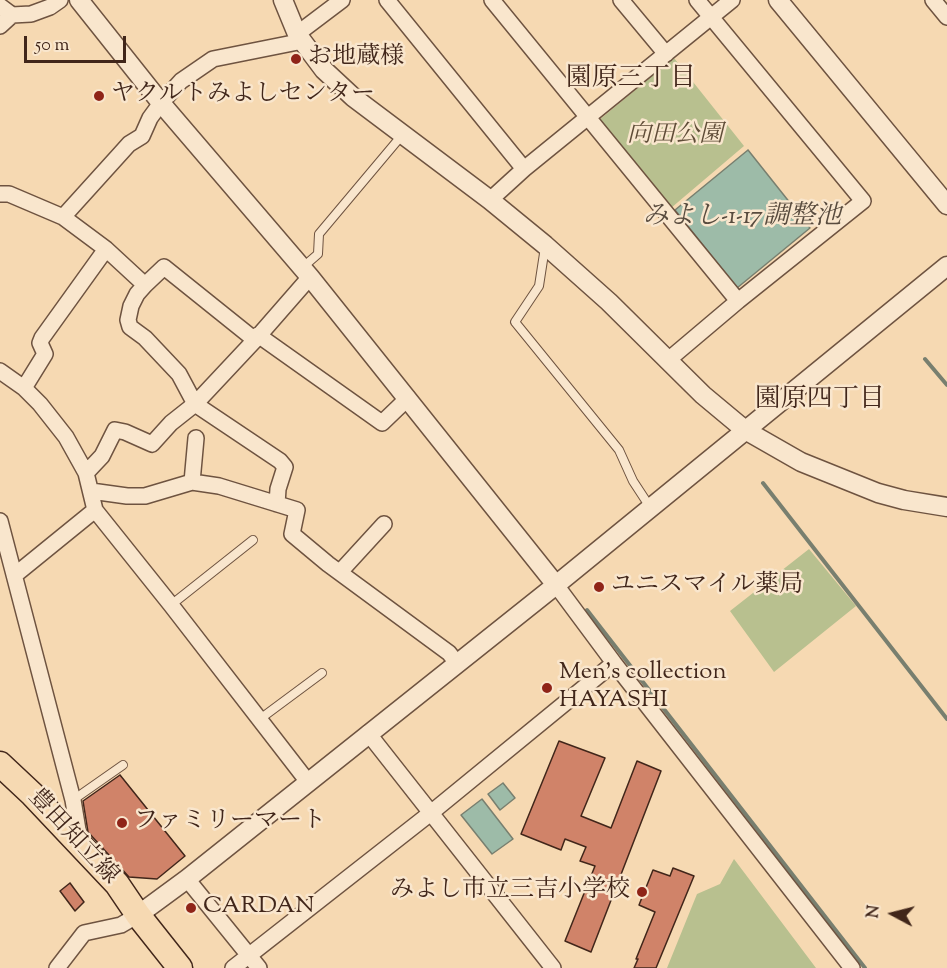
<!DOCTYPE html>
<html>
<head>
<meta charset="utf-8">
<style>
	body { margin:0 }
	#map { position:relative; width:947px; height:968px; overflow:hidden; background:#f6d9b2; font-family:"Sorts Mill Goudy",serif }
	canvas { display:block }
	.north { position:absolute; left:863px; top:884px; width:60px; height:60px; -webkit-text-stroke:4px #f9e6cd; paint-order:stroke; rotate:277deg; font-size:16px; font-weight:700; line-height:24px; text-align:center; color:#41261a }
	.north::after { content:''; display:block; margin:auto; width:21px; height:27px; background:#41261a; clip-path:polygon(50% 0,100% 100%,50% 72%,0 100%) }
	.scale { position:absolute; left:24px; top:36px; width:102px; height:27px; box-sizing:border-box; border:3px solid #41261a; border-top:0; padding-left:8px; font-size:18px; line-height:21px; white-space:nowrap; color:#41261a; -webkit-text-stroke:4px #f9e6cd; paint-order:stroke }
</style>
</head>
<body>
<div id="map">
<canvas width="947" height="968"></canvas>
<div class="north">N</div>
<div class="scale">50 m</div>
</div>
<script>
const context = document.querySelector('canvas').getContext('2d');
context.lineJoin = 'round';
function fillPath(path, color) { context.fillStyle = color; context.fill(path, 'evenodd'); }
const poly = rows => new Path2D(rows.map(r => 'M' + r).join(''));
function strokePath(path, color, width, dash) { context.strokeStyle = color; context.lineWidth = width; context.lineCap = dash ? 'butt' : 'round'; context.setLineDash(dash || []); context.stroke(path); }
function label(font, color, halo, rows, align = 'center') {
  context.font = font + ' "Sorts Mill Goudy","Noto Serif JP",serif'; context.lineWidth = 5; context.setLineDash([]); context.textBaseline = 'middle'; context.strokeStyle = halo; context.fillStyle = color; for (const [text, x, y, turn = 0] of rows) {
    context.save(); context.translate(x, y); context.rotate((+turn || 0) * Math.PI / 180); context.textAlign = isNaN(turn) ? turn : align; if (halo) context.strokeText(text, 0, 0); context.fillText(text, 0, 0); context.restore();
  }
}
fillPath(poly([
	[674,58,744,146,671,208,599,120],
	[809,549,856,606,774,672,730,611],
	[734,859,816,968,667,968,697,894,720,884]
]), '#b8c08f');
const water = poly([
	[748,150,810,228,737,288,675,210,748,150],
	[503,783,515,798,500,810,488,794,503,783],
	[482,799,513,839,492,854,461,815,482,799]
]);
fillPath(water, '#9dbba8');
strokePath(water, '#787f6f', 1.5);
strokePath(poly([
	[925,359,947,385],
	[763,483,947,719],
	[587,610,865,968]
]), '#787f6f', 4);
const building = poly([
	[559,741,605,758,581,816,611,828,637,761,661,771,591,952,565,941,595,866,580,861,586,847,565,839,561,850,521,834,559,741],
	[120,775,185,856,157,879,129,877,88,832,83,801,120,775],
	[673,868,694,876,656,968,634,968,638,959,636,959,655,912,639,905,653,870,670,876,673,868],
	[70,883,84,902,75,911,60,891,70,883]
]);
fillPath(building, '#d08369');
strokePath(building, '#41261a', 1.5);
const service = poly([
	[545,247,539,286,515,322,619,450,633,481,650,507],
	[303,267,318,254,319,234,403,134],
	[171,605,253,540],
	[260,719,322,673],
	[73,800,123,765]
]);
const minor = poly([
	[387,0,524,169],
	[492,0,738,301,667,361],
	[621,0,666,54],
	[697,0,863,201,738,301],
	[933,0,947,17],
	[0,6,12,15,0,26],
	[12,15,31,14,50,7,60,0],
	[297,34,342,0],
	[0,194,9,194,63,217,106,249,145,285,164,267,255,340],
	[490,200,524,169,732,0],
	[63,217,120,154,129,144,142,136,150,118,161,103,181,81,213,59,303,41],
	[145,285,137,294,131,306,128,320,130,327,145,338,179,374,195,404,280,461,285,467,278,489,277,504],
	[258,335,382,423,408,398],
	[0,371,24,388,40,404,66,437,86,473,95,510,171,605,308,782],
	[24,388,45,354,40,343,42,338,106,249],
	[86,473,102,456,115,430,125,432,152,444,171,423,195,404,255,340,310,277],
	[192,482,196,438],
	[91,491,127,496,145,496,192,482,219,486,297,510,292,534,328,564,449,653,456,662],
	[0,521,73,800,80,842],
	[340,572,384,524],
	[15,575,95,510],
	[556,585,614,663,852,968],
	[368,733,553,968],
	[187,879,259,968],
	[57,968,84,933,121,925,138,915],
	[233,968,432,812,614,663]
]);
const tertiary = poly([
	[79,0,161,103,310,277,556,585],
	[283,0,297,34,324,70,353,97,490,200,545,245,609,302,703,395,745,430,801,462,878,493,904,500,947,507],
	[778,0,947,205],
	[138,915,187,879,556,585,947,266]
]);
const primary = poly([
	[0,764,32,794,117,884,138,915,180,968]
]);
strokePath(service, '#6e5340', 10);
strokePath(minor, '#6e5340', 18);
strokePath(tertiary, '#6e5340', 21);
strokePath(primary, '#41261a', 27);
strokePath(service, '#f9e6cd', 8);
strokePath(minor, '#f9e6cd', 15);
strokePath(tertiary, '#f9e6cd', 18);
strokePath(primary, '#f6d9b2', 24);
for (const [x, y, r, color] of [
	[296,59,6,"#8f2418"],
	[99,96,6,"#8f2418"],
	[599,587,6,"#8f2418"],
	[547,688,6,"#8f2418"],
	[122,823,6,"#8f2418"],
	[642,892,6,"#8f2418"],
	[191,908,6,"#8f2418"]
]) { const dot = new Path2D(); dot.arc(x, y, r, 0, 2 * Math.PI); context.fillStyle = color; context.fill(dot); strokePath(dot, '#f9e6cd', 2); }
label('24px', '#41261a', '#f9e6cd', [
	["お地蔵様",308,59],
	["ヤクルトみよしセンター",111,96],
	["ユニスマイル薬局",611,587],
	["Men's collection",559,674],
	["HAYASHI",559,702],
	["ファミリーマート",134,823],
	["みよし市立三吉小学校",630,892,"right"],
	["CARDAN",203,908]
], 'left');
label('italic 24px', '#5f4c37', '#f9e6cd', [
	["向田公園",675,137]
]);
label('24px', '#41261a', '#f9e6cd', [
	["豊田知立線",72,838,47]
]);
label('26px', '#41261a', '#f9e6cd', [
	["園原三丁目",631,81],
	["園原四丁目",820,402]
]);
label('italic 26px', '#584b3e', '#f9e6cd', [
	["みよし-1-17調整池",742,219]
]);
</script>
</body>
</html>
